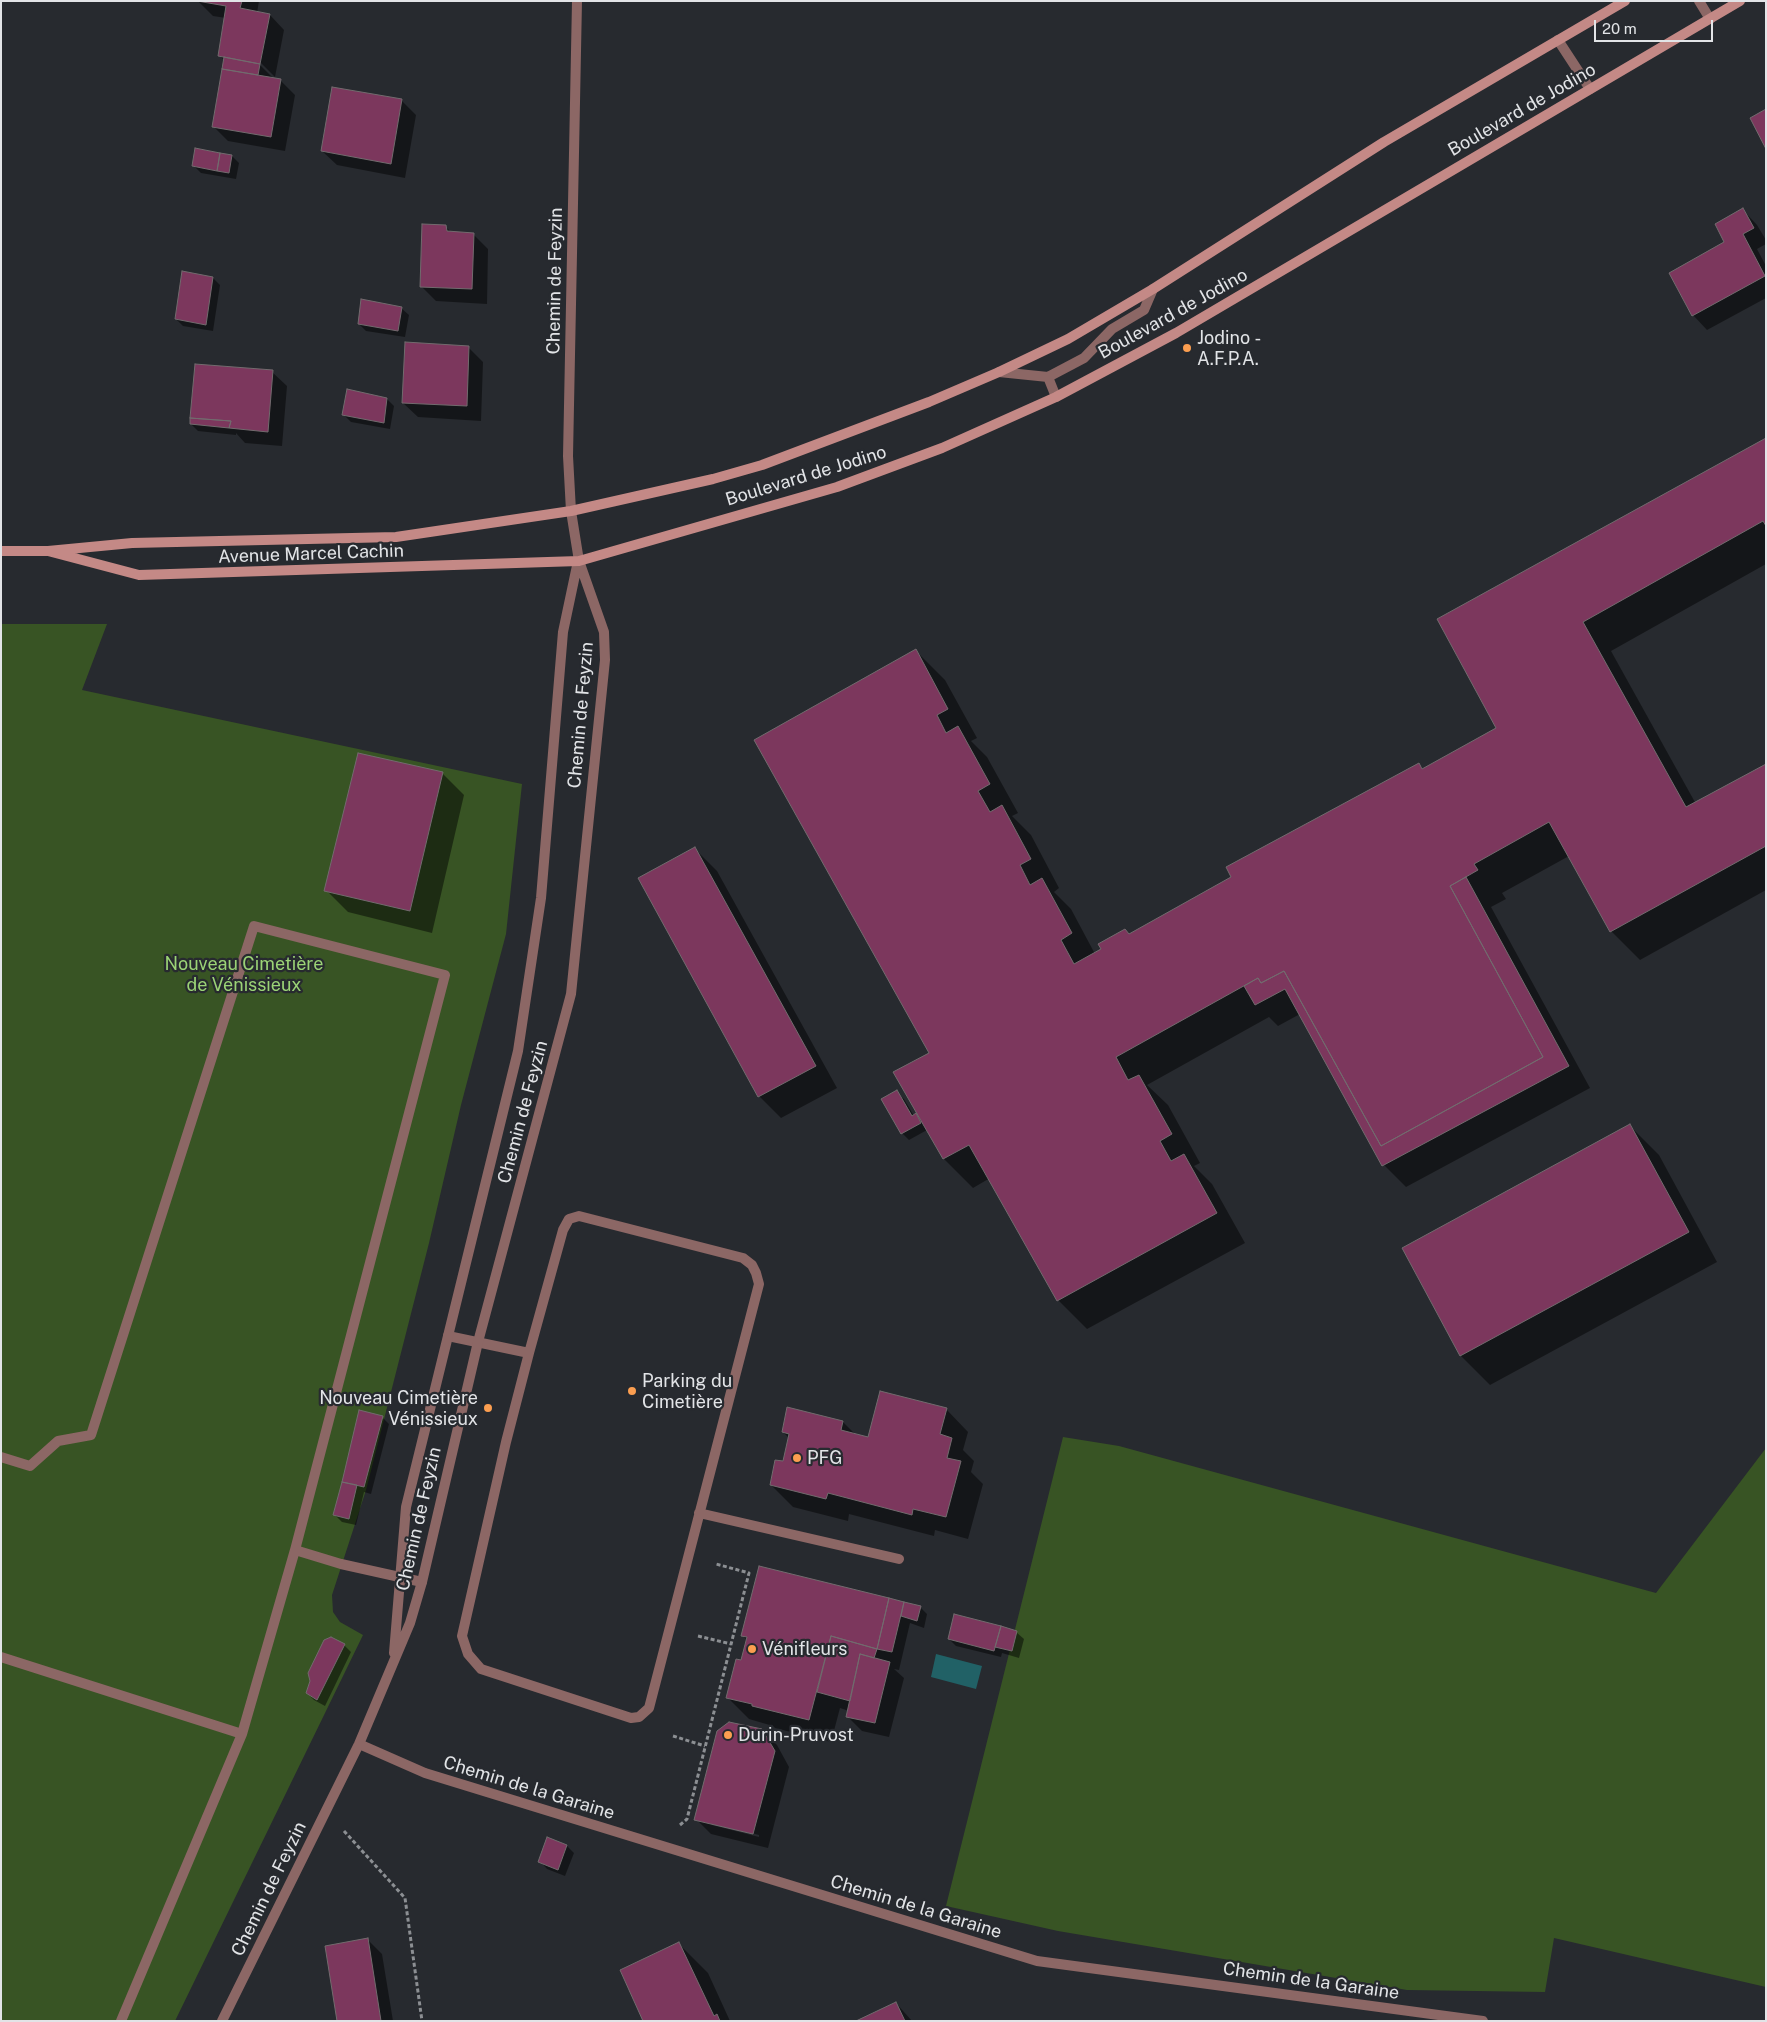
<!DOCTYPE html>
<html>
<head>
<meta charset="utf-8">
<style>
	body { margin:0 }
	#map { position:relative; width:1767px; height:2022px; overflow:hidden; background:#272a2f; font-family:"Public Sans",sans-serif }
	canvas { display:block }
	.frame { position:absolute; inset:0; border:2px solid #e2e4e7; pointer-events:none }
	.scale { position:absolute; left:1594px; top:20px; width:119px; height:22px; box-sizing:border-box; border:2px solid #e2e4e7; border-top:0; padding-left:6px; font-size:15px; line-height:18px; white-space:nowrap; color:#e2e4e7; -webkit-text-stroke:4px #272a2f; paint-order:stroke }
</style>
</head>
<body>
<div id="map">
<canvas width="1767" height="2022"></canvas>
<div class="frame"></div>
<div class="scale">20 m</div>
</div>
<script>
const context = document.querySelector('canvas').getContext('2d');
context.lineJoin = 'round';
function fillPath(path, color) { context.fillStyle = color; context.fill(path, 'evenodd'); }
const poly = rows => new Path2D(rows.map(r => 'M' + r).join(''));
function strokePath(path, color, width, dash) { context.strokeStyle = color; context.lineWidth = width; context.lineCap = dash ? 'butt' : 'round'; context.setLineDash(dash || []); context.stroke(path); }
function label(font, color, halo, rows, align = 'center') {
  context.font = font + ' "Public Sans",sans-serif'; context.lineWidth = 4.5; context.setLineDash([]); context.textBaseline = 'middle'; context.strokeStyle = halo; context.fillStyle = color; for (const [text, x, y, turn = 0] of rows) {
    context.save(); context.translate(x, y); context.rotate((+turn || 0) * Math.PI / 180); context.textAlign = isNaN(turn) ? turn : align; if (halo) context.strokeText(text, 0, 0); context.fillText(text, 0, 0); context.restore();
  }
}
fillPath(poly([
	[1,624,107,624,82,690,522,784,506,934,461,1105,429,1243,366,1490,332,1595,333,1612,340,1622,363,1635,175,2021,1,2021],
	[1063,1437,1119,1446,1656,1593,1766,1448,1766,1987,1554,1938,1545,1992,1407,1990,1058,1931,946,1906]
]), '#385424');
fillPath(poly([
	[936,1654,982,1666,976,1689,931,1677]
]), '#216166');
fillPath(poly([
	[198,1,259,1,257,13,270,15,284,30,275,77,259,61,259,64,278,83,280,80,295,95,285,151,228,141,214,127,225,61,219,55,226,18,213,16],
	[401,100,416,115,405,178,337,165,322,151],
	[232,156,239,163,236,179,201,173,194,166],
	[1743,210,1757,225,1766,240,1766,244,1757,249,1766,266,1766,298,1707,330,1693,315],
	[445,226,451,232,473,234,488,249,487,304,436,301,421,286],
	[213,278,220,285,213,331,183,326,176,319],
	[401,308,409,315,405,337,366,331,359,324],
	[468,347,483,362,481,421,418,417,403,403],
	[272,372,287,386,282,446,245,443,236,433,236,435,198,431,191,424],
	[387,399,394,406,390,429,351,422,344,415],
	[1766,440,1766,564,1611,651,1696,804,1766,766,1766,890,1640,960,1611,931,1569,856,1502,893,1506,899,1491,907,1590,1088,1406,1187,1384,1165,1300,1014,1278,1026,1269,1017,1147,1085,1168,1105,1200,1163,1194,1166,1212,1184,1245,1243,1087,1329,1058,1300,990,1178,973,1188,944,1159,927,1130,909,1140,902,1133,896,1092,904,1099,914,1116,918,1114,931,1053,916,651,945,680,977,738,971,741,987,757,1018,813,1012,816,1031,835,1059,888,1054,892,1071,909,1095,954,1233,878,1418,764,1424,770,1498,729,1438,619],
	[442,773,464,795,432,933,348,912,326,890],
	[695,849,717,871,837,1088,781,1118,759,1096],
	[1630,1126,1659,1155,1717,1262,1490,1385,1461,1356,1403,1249],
	[946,1409,968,1432,963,1450,974,1461,971,1472,983,1484,968,1539,935,1530,934,1536,849,1514,848,1521,793,1507,771,1485,784,1463,789,1438,783,1432,843,1422,856,1435,869,1439],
	[382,1417,389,1424,371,1494,364,1492,356,1525,342,1522,335,1515],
	[888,1600,920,1607,927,1614,924,1628,910,1623,899,1670,894,1669,904,1678,889,1737,862,1731,847,1716,849,1711,840,1708,831,1742,775,1728,773,1726,749,1719,727,1697,742,1662,747,1640,743,1636],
	[1016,1632,1024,1639,1019,1658,1002,1653,1001,1657,956,1646,949,1639],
	[344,1645,351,1652,325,1706,314,1700,307,1693],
	[762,1730,777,1745,789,1767,768,1848,711,1834,696,1819],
	[712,1823,759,1835,759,1837,712,1825],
	[567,1846,574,1853,565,1876,547,1869,540,1861],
	[367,1939,382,1954,393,2021,339,2021],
	[679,1944,708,1973,730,2021,644,2021],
	[896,2003,912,2021,859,2021]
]), '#0007');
const building = poly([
	[197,1,242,1,240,8,270,14,260,64,218,56,226,6,197,1],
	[224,57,260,64,258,75,222,69,224,57],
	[222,69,281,79,271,137,212,127,222,69],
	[332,87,402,99,391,164,321,151,332,87],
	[1766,109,1766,149,1750,118,1766,109],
	[195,148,220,153,217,171,192,166,195,148],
	[220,153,232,155,229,173,217,171,220,153],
	[1743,208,1754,228,1743,234,1765,276,1692,316,1669,273,1724,242,1715,224,1743,208],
	[422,224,446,225,447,231,474,233,472,289,420,287,422,224],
	[182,271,213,277,206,325,175,319,182,271],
	[361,299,402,307,398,331,358,324,361,299],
	[405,342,469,346,467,406,402,403,405,342],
	[195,364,273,370,268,432,229,428,231,421,190,418,195,364],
	[347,389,387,398,384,423,342,415,347,389],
	[190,418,231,421,229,428,190,424,190,418],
	[1766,438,1766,526,1763,521,1583,622,1686,807,1766,764,1766,846,1610,932,1549,822,1474,864,1478,870,1450,886,1543,1057,1381,1146,1284,971,1261,983,1258,978,1116,1057,1128,1080,1139,1075,1172,1134,1160,1141,1171,1161,1184,1154,1217,1213,1057,1301,969,1145,943,1159,893,1072,929,1053,754,740,916,649,948,709,937,715,946,733,958,726,990,784,978,791,990,812,1002,805,1031,859,1020,865,1030,885,1042,878,1072,933,1061,940,1074,964,1101,949,1098,944,1125,929,1129,934,1231,877,1226,867,1419,763,1422,769,1496,728,1437,619,1766,438],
	[358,753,443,772,410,911,324,891,358,753],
	[695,847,816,1066,758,1097,638,878,695,847],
	[1466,877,1569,1066,1382,1166,1285,989,1255,1005,1244,986,1258,978,1261,983,1284,971,1381,1146,1543,1057,1450,886,1466,877],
	[897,1090,912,1116,916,1113,921,1123,901,1134,881,1099,897,1090],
	[1630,1124,1689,1232,1460,1356,1402,1248,1630,1124],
	[880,1391,947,1408,940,1434,952,1438,947,1458,961,1461,946,1517,913,1509,912,1515,828,1493,826,1499,770,1485,775,1460,783,1461,789,1434,782,1432,787,1407,843,1421,841,1430,868,1437,880,1391],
	[359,1410,383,1416,364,1487,342,1482,359,1410],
	[342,1482,357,1485,349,1519,333,1515,342,1482],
	[759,1566,889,1598,877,1649,831,1636,809,1720,752,1706,752,1704,726,1698,736,1659,741,1660,747,1637,741,1636,759,1566],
	[889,1598,904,1602,892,1652,877,1649,889,1598],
	[904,1602,921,1606,917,1621,901,1616,904,1602],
	[954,1614,1001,1626,994,1651,948,1639,954,1614],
	[1001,1626,1017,1631,1012,1651,995,1647,1001,1626],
	[831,1636,877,1649,874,1658,860,1654,850,1701,817,1692,831,1636],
	[331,1637,345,1644,317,1700,306,1693,310,1681,308,1673,324,1640,331,1637],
	[860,1654,890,1662,875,1723,846,1717,860,1654],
	[729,1722,762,1729,775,1751,753,1834,694,1820,717,1731,729,1722],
	[547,1837,567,1845,558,1870,538,1862,547,1837],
	[368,1938,381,2021,337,2021,325,1946,368,1938],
	[679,1942,714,2016,717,2014,720,2021,643,2021,620,1970,679,1942],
	[896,2002,905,2021,856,2021,896,2002]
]);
fillPath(building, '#7c375d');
strokePath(building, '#726b6e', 1);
strokePath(poly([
	[698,1636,731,1644],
	[673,1736,705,1746],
	[680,1825,687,1819,749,1573,716,1564],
	[344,1831,405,1898,422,2021]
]), '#8c8f93', 3, [4, 2.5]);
strokePath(poly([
	[1699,1,1710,19],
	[1558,40,1590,89],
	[999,372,1048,377,1084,358,1112,329,1144,310,1153,289],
	[1048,377,1056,397],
	[448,1336,529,1353,563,1230,569,1219,579,1216,743,1258,752,1265,756,1273,759,1284,649,1708,639,1717,631,1718,481,1669,468,1654,462,1636,506,1442,529,1353],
	[1,1457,30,1466,58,1441,91,1435,254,926,445,975,295,1550,341,1564,422,1582],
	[699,1513,899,1559],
	[1,1657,242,1734],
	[121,2021,242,1734,295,1550]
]), '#8c6765', 10);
strokePath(poly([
	[394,1653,406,1507,518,1051,541,898,563,632,578,561],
	[359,1744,425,1773,1037,1961,1483,2021],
	[222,2021,359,1744,410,1623,422,1582,478,1342,571,994,605,660,604,632,579,561,571,511,568,456,577,1]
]), '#8c6765', 10);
strokePath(poly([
	[1,551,48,551,132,543,396,537,571,511,713,479,762,465,929,402,999,372,1068,339,1153,289,1384,142,1625,1],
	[48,551,139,575,579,561,837,487,942,448,1056,397,1176,333,1740,1]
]), '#c48986', 10);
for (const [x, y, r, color] of [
	[1187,348,5,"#fb9e50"],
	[632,1391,5,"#fb9e50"],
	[488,1408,5,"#fb9e50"],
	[797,1458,5,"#fb9e50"],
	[752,1649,5,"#fb9e50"],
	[728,1735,5,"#fb9e50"]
]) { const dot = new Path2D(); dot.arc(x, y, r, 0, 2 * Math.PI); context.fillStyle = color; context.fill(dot); strokePath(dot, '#272a2f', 2); }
label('18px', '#e2e4e7', '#272a2f', [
	["Boulevard de Jodino",1522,110,-30],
	["Chemin de Feyzin",555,281,-89],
	["Boulevard de Jodino",1173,314,-29],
	["Boulevard de Jodino",806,476,-17],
	["Avenue Marcel Cachin",311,554,-2],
	["Chemin de Feyzin",581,715,-85],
	["Chemin de Feyzin",523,1112,-75],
	["Chemin de Feyzin",419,1519,-77],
	["Chemin de la Garaine",529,1788,17],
	["Chemin de Feyzin",269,1889,-64],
	["Chemin de la Garaine",916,1907,17],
	["Chemin de la Garaine",1311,1981,8]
]);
label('18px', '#e2e4e7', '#272a2f', [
	["Jodino -",1197,338],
	["A.F.P.A.",1197,359],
	["Parking du",642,1381],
	["Cimetière",642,1402],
	["Nouveau Cimetière",478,1398,"right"],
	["Vénissieux",478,1419,"right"],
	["PFG",807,1458],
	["Vénifleurs",762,1649],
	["Durin-Pruvost",738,1735]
], 'left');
label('18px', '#9bd376', '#272a2f', [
	["Nouveau Cimetière",244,964],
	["de Vénissieux",244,985]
]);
</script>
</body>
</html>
